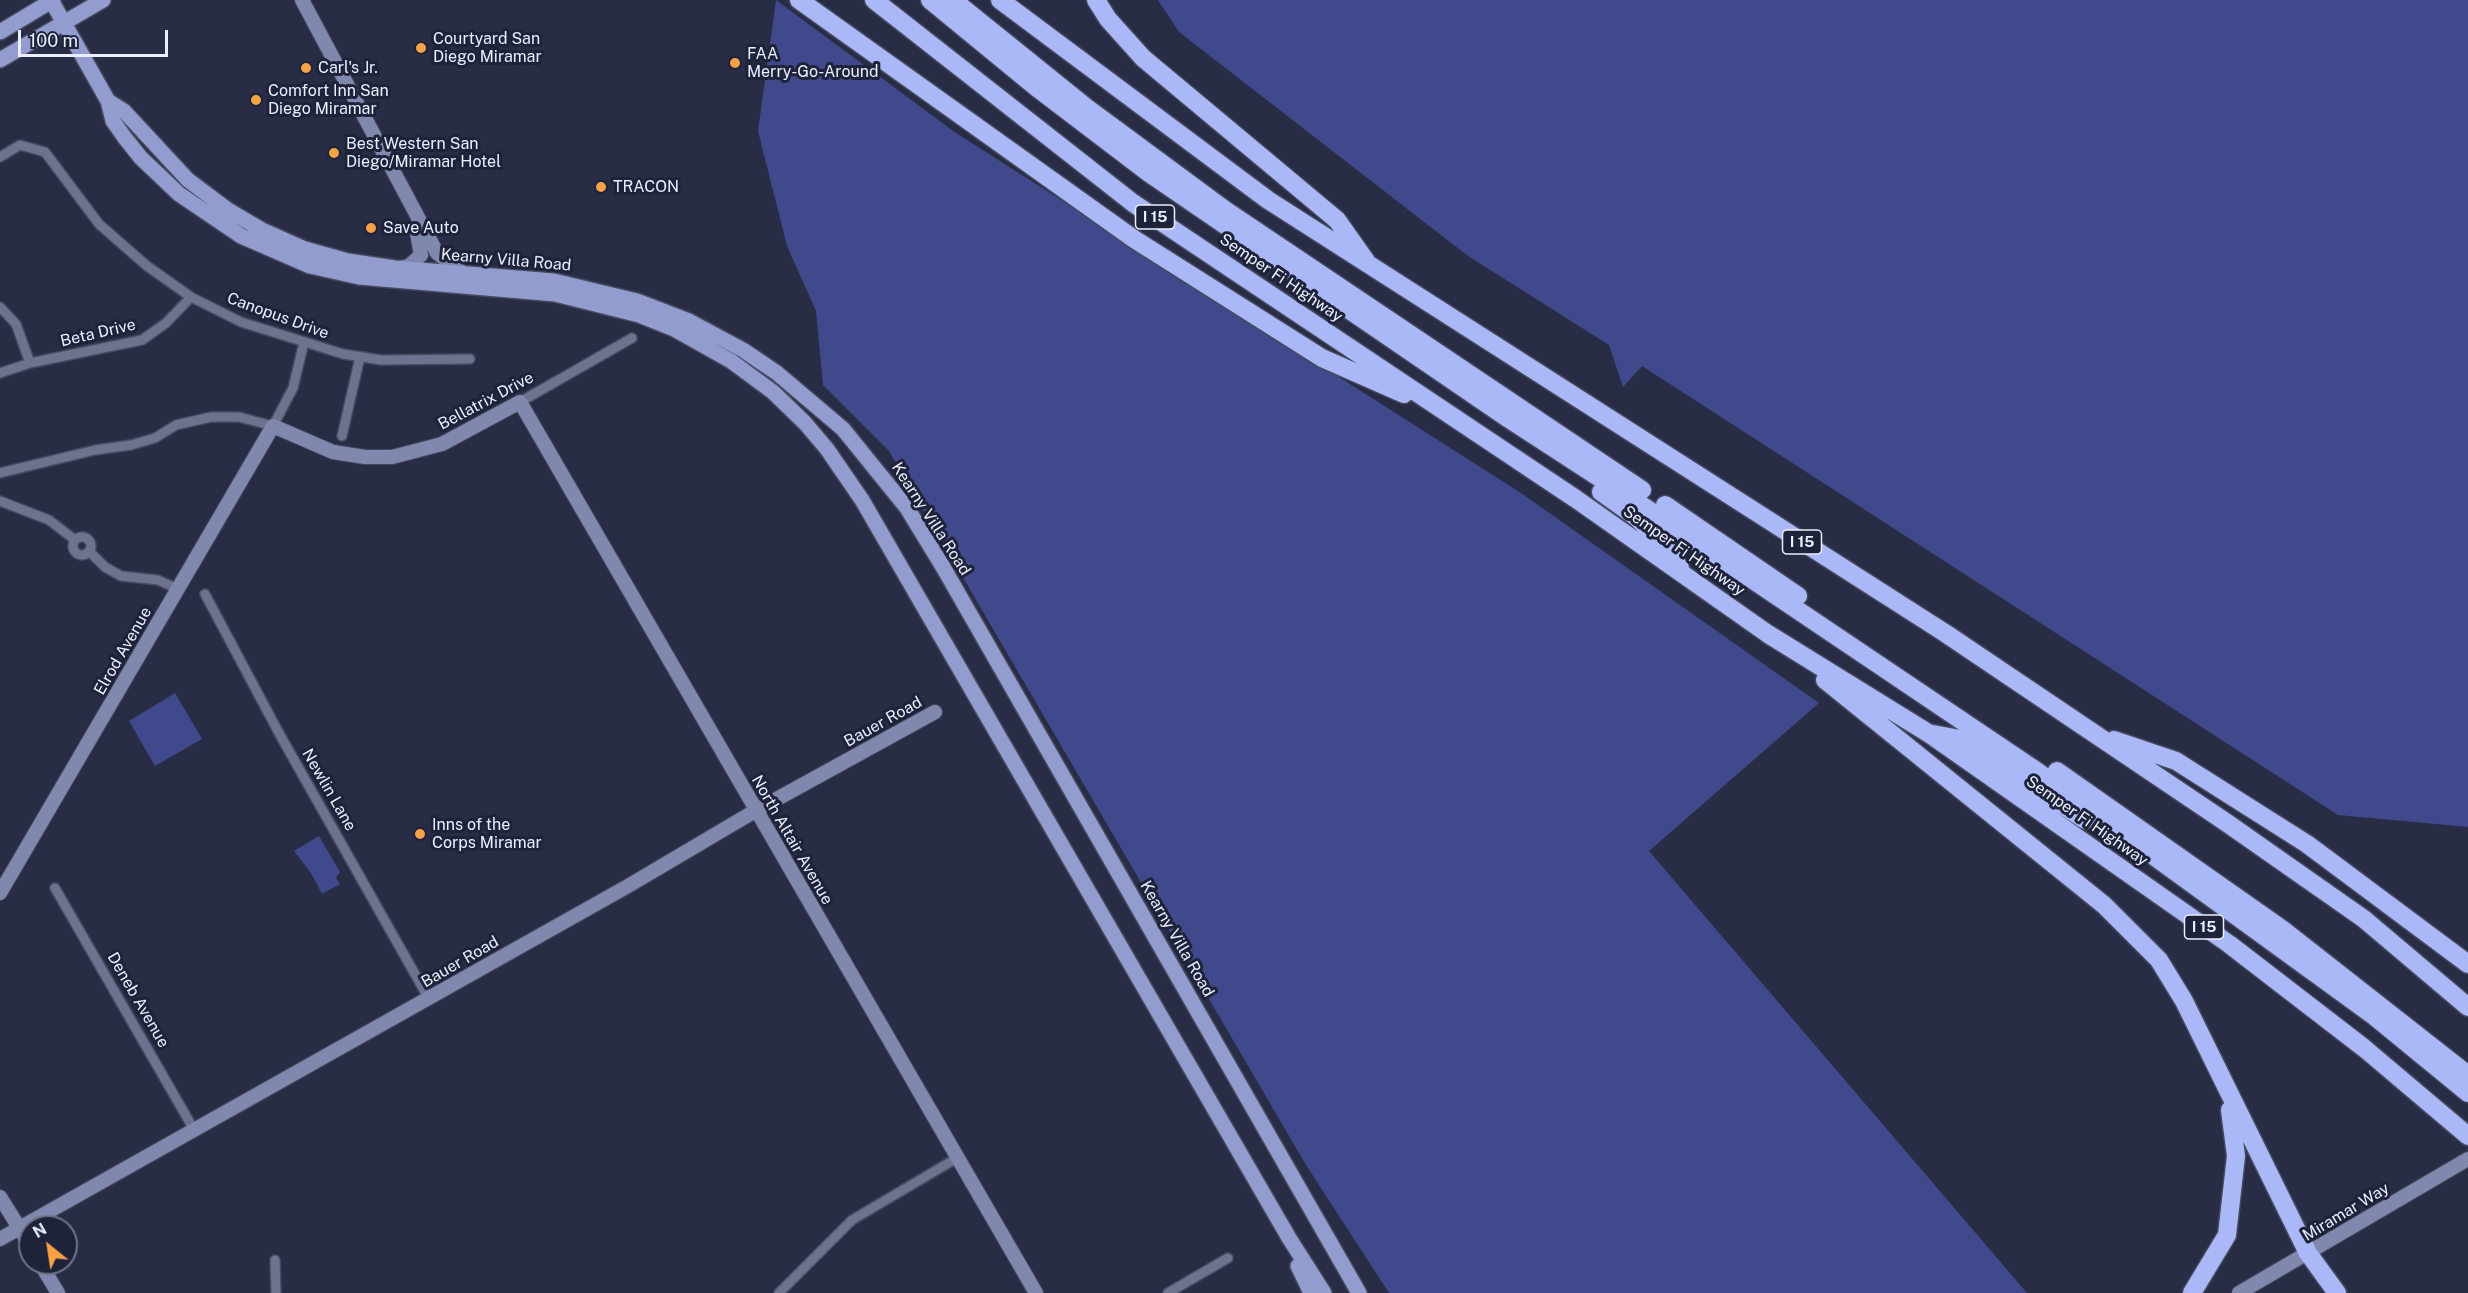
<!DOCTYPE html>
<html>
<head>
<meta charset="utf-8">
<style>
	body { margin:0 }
	#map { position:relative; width:2468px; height:1293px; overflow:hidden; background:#282d45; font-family:"Public Sans",sans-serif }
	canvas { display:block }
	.north { position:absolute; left:18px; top:1215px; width:60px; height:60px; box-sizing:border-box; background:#1f233a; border:2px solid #707488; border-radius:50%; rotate:330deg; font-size:16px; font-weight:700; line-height:24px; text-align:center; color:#eaeefe }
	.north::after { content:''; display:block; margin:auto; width:21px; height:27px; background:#f6a247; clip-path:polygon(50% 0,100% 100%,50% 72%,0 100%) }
	.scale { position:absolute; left:18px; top:30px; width:150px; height:27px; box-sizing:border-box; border:3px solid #eaeefe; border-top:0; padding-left:8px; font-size:18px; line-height:21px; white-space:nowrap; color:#eaeefe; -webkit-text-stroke:4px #1f233a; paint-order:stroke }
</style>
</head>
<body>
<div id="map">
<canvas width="2468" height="1293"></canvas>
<div class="north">N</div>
<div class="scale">100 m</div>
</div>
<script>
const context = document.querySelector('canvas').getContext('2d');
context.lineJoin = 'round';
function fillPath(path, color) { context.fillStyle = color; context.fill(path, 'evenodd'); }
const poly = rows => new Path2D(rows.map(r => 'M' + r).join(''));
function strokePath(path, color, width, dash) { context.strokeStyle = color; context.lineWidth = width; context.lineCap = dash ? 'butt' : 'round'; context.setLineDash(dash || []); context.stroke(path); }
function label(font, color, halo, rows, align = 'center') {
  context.font = font + ' "Public Sans",sans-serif'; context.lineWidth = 6; context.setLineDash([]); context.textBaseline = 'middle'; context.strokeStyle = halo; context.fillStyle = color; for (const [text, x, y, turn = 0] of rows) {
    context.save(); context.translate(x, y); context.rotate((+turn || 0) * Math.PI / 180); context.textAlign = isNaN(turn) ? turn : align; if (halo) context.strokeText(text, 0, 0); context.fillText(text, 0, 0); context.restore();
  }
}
fillPath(poly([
	[776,0,956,133,1521,493,1819,703,1649,851,2027,1293,1389,1293,1306,1165,889,451,823,385,816,311,787,246,758,131],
	[1158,0,2468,0,2468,827,2338,815,1642,366,1623,387,1609,345,1468,256,1179,32],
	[175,693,202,739,155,766,129,721],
	[319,836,340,872,336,878,340,884,322,894,311,873,294,851]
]), '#40498b');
const street = poly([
	[0,157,20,145,45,152,99,224,147,266,191,297,241,322,343,354,381,360,470,359],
	[0,307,16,324,30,363],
	[0,373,30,363,142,340,166,323,191,297],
	[520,402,632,338],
	[342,436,360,357],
	[0,473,95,450,131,445,155,438,176,425,211,417,239,417,273,426,293,388,304,342],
	[0,501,49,520,75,540],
	'73 546a9 9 0 1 1 18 0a9 9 0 1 1-18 0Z',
	[89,551,105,567,121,576,158,580,178,589],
	[205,594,280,735,429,999],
	[55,888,193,1128],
	[275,1260,276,1293],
	[779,1293,852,1220,957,1158],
	[1168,1293,1228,1258]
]);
const secondary = poly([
	[302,0,437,253,463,273],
	[399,268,409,266,421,255,416,227],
	[0,893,273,426,333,452,365,457,392,457,442,444,520,402,1036,1293],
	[0,1197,30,1245],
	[0,1239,628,886,755,811,935,712],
	[40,1263,58,1293],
	[2239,1293,2468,1159]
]);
const primary = poly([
	[51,0,108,101,113,121,125,138,141,158,179,194,241,236,310,266,359,277,555,294,639,315,674,329,731,361,773,392,805,423,827,449,862,500,1289,1238,1324,1293],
	[0,32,53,0],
	[0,60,103,0],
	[108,101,124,111,188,180,228,210,262,230,305,249,348,261,395,268,554,281,637,301,689,321,743,350,777,373,843,429,907,508,943,567,1359,1293],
	[1298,1266,1311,1293]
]);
const highway = poly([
	[799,0,1134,239,1322,358,1404,394],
	[874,0,1133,203,1576,499,1768,634,1928,733,2229,944,2364,1048,2468,1136],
	[930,0,1036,87,1149,173,1509,419,1649,510,2038,772,2374,1016,2468,1093],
	[953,0,1087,108,1225,210,1642,490],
	[1000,0,1268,200,1945,633,2227,823,2364,919,2468,1007],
	[1096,0,1108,19,1143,58,1337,220,1366,261],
	[1601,492,1636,517,1667,548,1680,568],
	[1665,505,1798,596],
	[1825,680,2104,905,2159,960,2184,1001,2308,1253,2337,1293],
	[1933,734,1960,739,2085,820],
	[2114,740,2176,761,2307,844,2468,964],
	[2057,771,2282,929,2468,1075],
	[2192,1293,2227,1235,2236,1156,2230,1110]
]);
strokePath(street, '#45495e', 12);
strokePath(secondary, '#45495e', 16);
strokePath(primary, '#45495e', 18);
strokePath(highway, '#45495e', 21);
strokePath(street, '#6d738f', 9);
strokePath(secondary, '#8088ae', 14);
strokePath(primary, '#929cce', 15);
strokePath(highway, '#abb8f8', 18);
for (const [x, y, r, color] of [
	[421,48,6,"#f6a247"],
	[735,63,6,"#f6a247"],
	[306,68,6,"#f6a247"],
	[256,100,6,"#f6a247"],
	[334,153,6,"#f6a247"],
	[601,187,6,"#f6a247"],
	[371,228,6,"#f6a247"],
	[420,834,6,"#f6a247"]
]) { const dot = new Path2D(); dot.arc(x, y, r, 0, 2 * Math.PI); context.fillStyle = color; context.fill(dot); strokePath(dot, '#1f233a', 2); }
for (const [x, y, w] of [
	[1155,217,39],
	[1802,542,39],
	[2204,927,39]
]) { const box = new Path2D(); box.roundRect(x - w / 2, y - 12, w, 24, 4.5); context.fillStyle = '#1f233a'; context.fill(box); strokePath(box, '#eaeefe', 1.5); }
label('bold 15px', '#eaeefe', null, [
	["I 15",1155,217],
	["I 15",1802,542],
	["I 15",2204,927]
]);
label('16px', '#eaeefe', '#1f233a', [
	["Courtyard San",433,39],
	["Diego Miramar",433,57],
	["FAA",747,54],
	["Merry-Go-Around",747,72],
	["Carl's Jr.",318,68],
	["Comfort Inn San",268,91],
	["Diego Miramar",268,109],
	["Best Western San",346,144],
	["Diego/Miramar Hotel",346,162],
	["TRACON",613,187],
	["Save Auto",383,228],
	["Inns of the",432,825],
	["Corps Miramar",432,843]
], 'left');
label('16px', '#eaeefe', '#1f233a', [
	["Kearny Villa Road",506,260,5],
	["Semper Fi Highway",1281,278,34],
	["Canopus Drive",278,316,20],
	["Beta Drive",98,333,-13],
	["Bellatrix Drive",486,401,-28],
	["Kearny Villa Road",931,519,57],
	["Semper Fi Highway",1684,551,35],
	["Elrod Avenue",123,651,-60],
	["Bauer Road",883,722,-29],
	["Newlin Lane",329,790,60],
	["Semper Fi Highway",2087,821,35],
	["North Altair Avenue",792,840,60],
	["Kearny Villa Road",1177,939,60],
	["Bauer Road",460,962,-30],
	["Deneb Avenue",138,1000,60],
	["Miramar Way",2346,1212,-31]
]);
</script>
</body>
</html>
